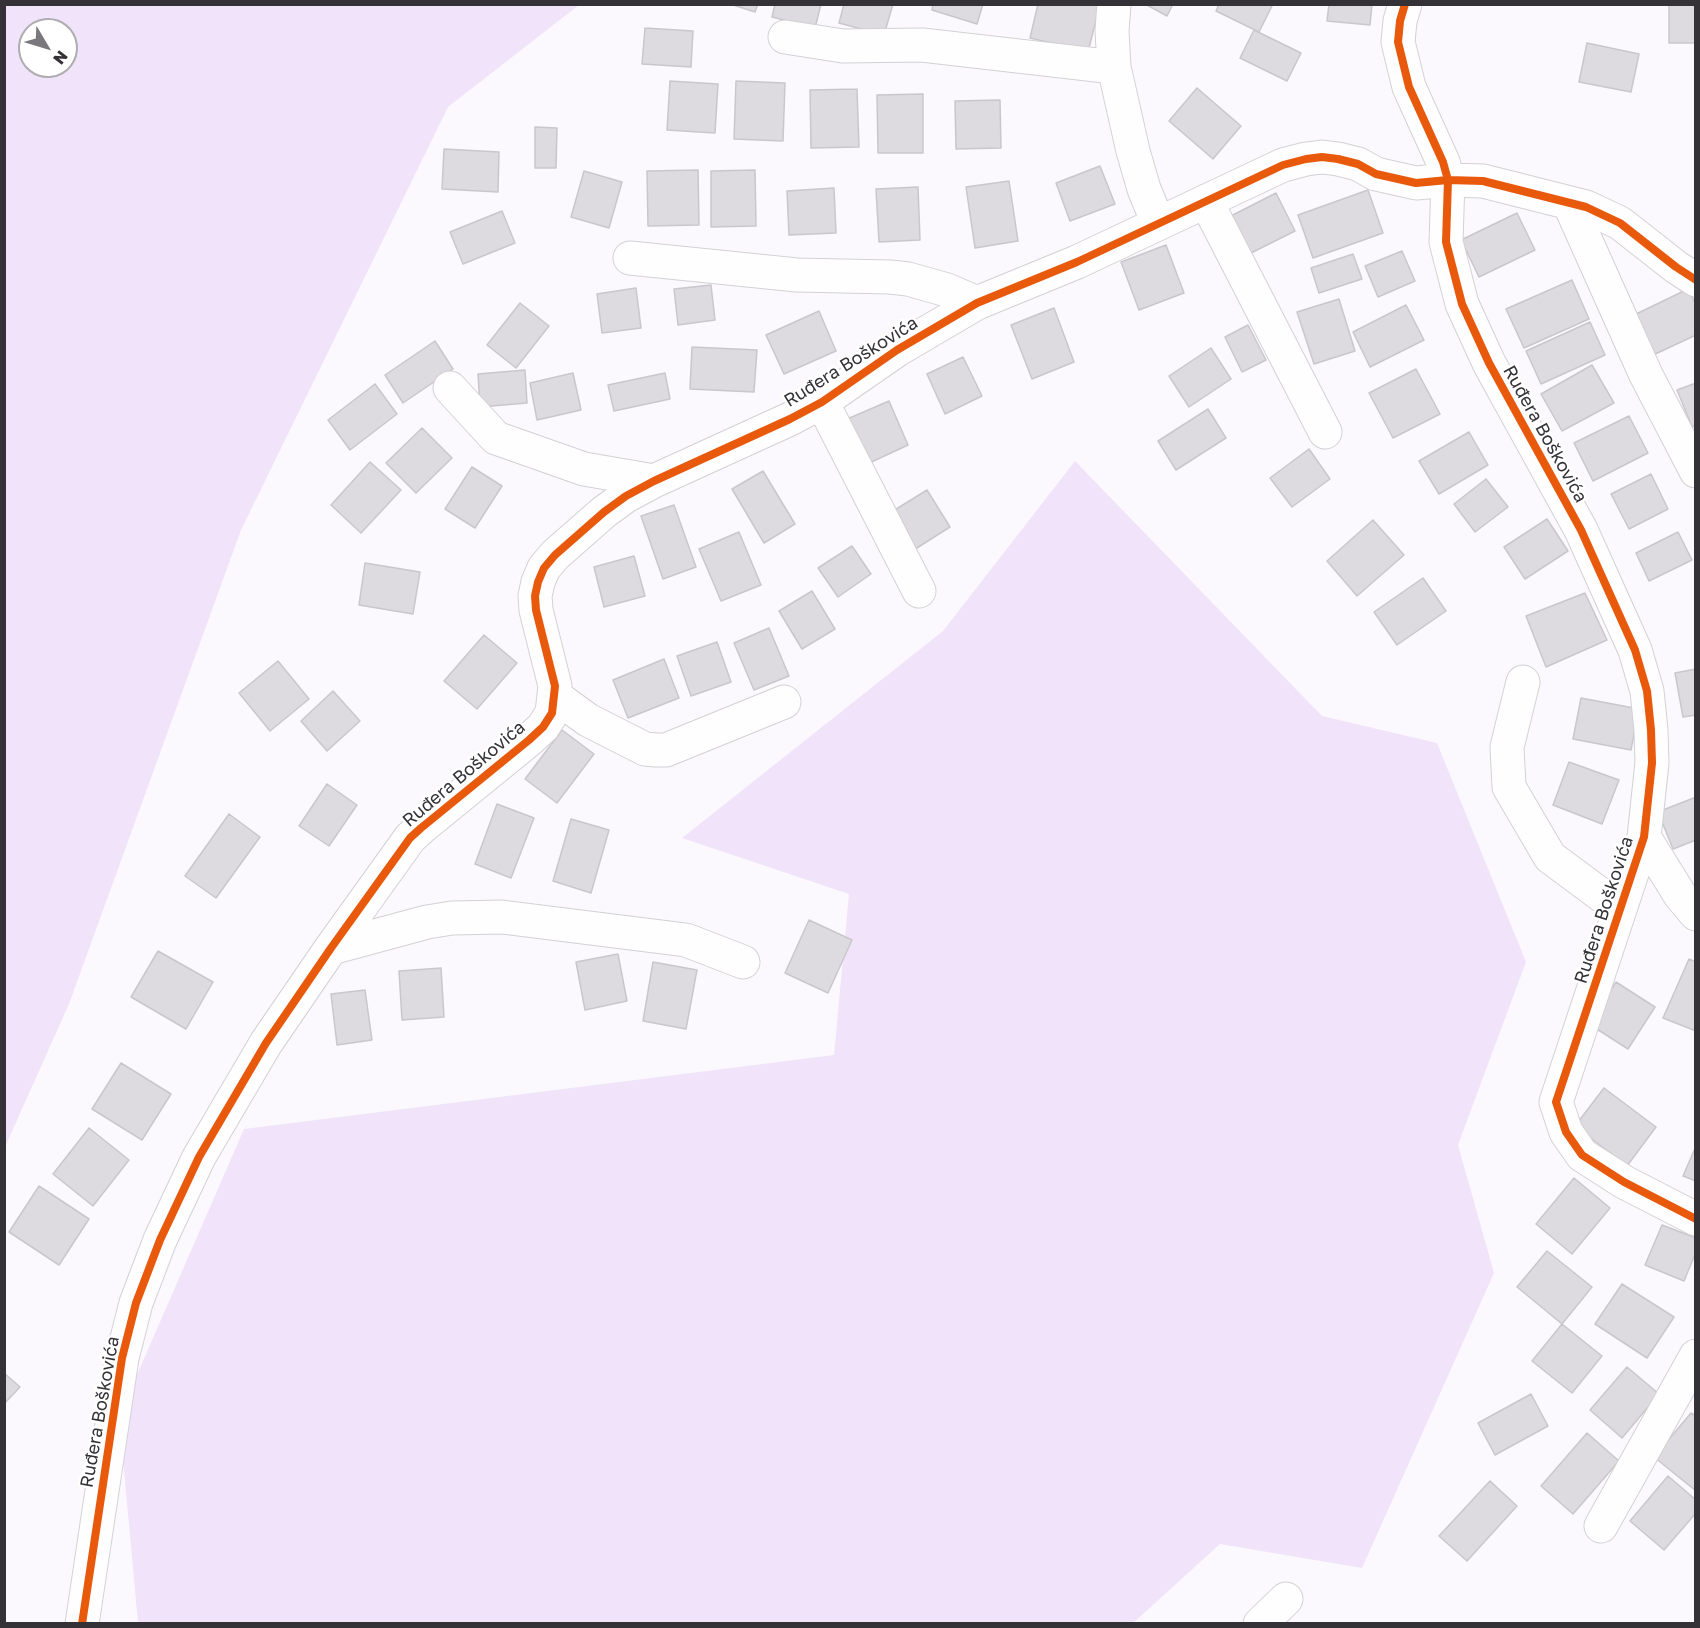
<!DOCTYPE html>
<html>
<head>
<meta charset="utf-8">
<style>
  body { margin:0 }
  #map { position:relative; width:1700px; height:1628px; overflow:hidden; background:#fbf9fd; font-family:"Golos Text",sans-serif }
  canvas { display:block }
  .frame { position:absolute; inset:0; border:6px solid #343236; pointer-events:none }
  .north { position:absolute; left:18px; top:18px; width:60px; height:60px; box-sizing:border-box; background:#fff; border:2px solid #aeadaf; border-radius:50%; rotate:128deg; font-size:16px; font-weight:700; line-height:24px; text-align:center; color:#343236 }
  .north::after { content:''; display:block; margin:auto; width:21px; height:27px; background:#7a787c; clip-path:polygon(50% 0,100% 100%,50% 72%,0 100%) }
</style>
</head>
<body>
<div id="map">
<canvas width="1700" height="1628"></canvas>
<div class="frame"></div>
<div class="north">N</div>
</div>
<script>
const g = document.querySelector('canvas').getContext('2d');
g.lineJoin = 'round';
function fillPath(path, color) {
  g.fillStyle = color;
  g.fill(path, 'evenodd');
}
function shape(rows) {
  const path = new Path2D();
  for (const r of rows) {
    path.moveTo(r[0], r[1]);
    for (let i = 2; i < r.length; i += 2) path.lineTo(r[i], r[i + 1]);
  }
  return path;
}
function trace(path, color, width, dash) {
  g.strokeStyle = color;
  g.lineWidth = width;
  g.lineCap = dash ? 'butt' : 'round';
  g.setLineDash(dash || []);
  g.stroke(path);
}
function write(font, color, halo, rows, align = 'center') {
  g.font = font + ' "Golos Text",sans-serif';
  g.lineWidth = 5;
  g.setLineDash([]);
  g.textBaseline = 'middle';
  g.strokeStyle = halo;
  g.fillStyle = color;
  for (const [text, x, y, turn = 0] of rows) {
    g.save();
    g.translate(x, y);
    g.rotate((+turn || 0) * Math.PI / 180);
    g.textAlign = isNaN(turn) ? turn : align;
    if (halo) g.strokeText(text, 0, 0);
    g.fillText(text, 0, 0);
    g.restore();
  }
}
fillPath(shape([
  [5,4,579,5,448,107,241,530,69,1004,5,1147],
  [30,30,66,30,66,66,30,66],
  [1075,461,1322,716,1437,743,1526,962,1458,1145,1494,1273,1362,1568,1220,1544,1132,1624,138,1623,119,1416,244,1129,834,1055,849,894,682,838,943,631]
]), '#f1e4fa');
const building = shape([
  [730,4,758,4,755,12,730,4],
  [775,4,821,4,815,28,772,17,775,4],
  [844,4,893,4,884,35,839,23,844,4],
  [933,4,983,4,977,24,932,10,933,4],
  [1038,4,1100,4,1088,52,1030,38,1038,4],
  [1145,4,1173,4,1167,16,1145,4],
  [1219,4,1273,4,1259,32,1216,11,1219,4],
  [1329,4,1372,4,1370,25,1327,21,1329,4],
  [1669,4,1696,4,1696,43,1669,43,1669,4],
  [645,28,693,31,691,67,642,64,645,28],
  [1254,30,1301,53,1287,81,1240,58,1254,30],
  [1587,43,1639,54,1631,92,1579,82,1587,43],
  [670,81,718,84,715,133,667,130,670,81],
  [736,81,785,83,783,141,734,139,736,81],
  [1197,88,1241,126,1213,159,1169,121,1197,88],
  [857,89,859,147,811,148,810,90,857,89],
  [923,94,923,153,878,153,877,95,923,94],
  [1000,100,1001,148,956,149,955,101,1000,100],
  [535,127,557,128,556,168,535,168,535,127],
  [444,149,499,152,498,192,442,189,444,149],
  [1100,166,1115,204,1070,221,1056,183,1100,166],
  [698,170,699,225,648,226,647,171,698,170],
  [755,170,756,226,711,227,711,171,755,170],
  [584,171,622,182,609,228,571,217,584,171],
  [1009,181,1018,241,975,248,966,187,1009,181],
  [918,187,920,240,879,242,876,189,918,187],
  [834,188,836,233,789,235,787,191,834,188],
  [1368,190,1383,233,1313,258,1298,215,1368,190],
  [1276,193,1295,231,1245,256,1227,218,1276,193],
  [502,211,515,243,463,264,450,232,502,211],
  [1517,213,1535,250,1479,277,1461,240,1517,213],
  [1166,245,1184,293,1139,310,1121,262,1166,245],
  [1402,251,1415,281,1378,297,1365,266,1402,251],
  [1353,254,1362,279,1319,293,1311,268,1353,254],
  [1572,280,1589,319,1524,348,1506,309,1572,280],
  [711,285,715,320,678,325,674,289,711,285],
  [636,288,641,328,602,333,597,294,636,288],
  [1688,289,1696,305,1696,335,1651,356,1632,316,1688,289],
  [1339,299,1355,351,1314,364,1297,312,1339,299],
  [520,303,549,326,516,368,487,345,520,303],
  [1406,305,1424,340,1370,367,1353,332,1406,305],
  [1054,308,1074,362,1032,379,1011,325,1054,308],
  [819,311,836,351,784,374,766,335,819,311],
  [1590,322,1605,355,1541,384,1526,351,1590,322],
  [1248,325,1266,360,1242,372,1225,337,1248,325],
  [435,341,453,369,403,403,385,375,435,341],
  [692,347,757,350,754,392,690,389,692,347],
  [1211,348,1231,379,1189,407,1169,376,1211,348],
  [963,357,982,396,945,414,927,374,963,357],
  [1592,365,1614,403,1562,431,1541,394,1592,365],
  [1416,369,1440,414,1393,438,1369,393,1416,369],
  [525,370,527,403,480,407,478,374,525,370],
  [573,373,581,410,537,420,530,383,573,373],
  [665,373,670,399,614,411,608,385,665,373],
  [1696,383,1696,425,1692,427,1677,390,1696,383],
  [375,384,397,414,350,450,328,420,375,384],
  [889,401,908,445,865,465,845,420,889,401],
  [1208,409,1226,438,1176,470,1158,441,1208,409],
  [1629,416,1648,453,1593,481,1574,443,1629,416],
  [422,428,452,458,416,493,386,463,422,428],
  [1469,432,1488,465,1439,494,1419,461,1469,432],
  [1309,449,1330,479,1292,507,1270,478,1309,449],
  [370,462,401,490,361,533,331,505,370,462],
  [472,467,502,486,475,528,445,509,472,467],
  [763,471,795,524,764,543,732,489,763,471],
  [1651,474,1668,509,1629,529,1611,494,1651,474],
  [1486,479,1508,507,1475,532,1454,504,1486,479],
  [927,490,950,527,909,553,885,516,927,490],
  [674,505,696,567,663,579,641,516,674,505],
  [1547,519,1568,551,1525,579,1504,547,1547,519],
  [1373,520,1404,555,1357,596,1327,561,1373,520],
  [739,532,761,585,721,601,699,549,739,532],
  [1678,532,1692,560,1649,581,1636,553,1678,532],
  [852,546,871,574,838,597,818,568,852,546],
  [634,556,645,596,604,607,594,567,634,556],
  [365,563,420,572,413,614,359,605,365,563],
  [1423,578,1446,611,1397,645,1374,612,1423,578],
  [812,591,835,629,802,649,779,611,812,591],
  [1585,593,1607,640,1546,667,1526,616,1585,593],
  [769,628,789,676,754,690,734,643,769,628],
  [484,635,517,663,477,709,444,681,484,635],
  [717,642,731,682,691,696,677,656,717,642],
  [664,659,679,698,628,718,613,680,664,659],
  [278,661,309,699,270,731,239,693,278,661],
  [1696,669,1696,715,1683,717,1675,673,1696,669],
  [333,691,360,721,327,751,301,721,333,691],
  [1581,698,1639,709,1631,750,1573,739,1581,698],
  [562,730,594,754,557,803,525,779,562,730],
  [1569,762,1619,780,1602,824,1553,805,1569,762],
  [327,784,357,805,329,846,299,826,327,784],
  [1696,797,1696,840,1673,849,1658,812,1696,797],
  [497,804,534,818,511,878,475,864,497,804],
  [229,814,260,837,216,898,185,876,229,814],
  [571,819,609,830,591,893,553,881,571,819],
  [809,920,852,940,828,993,785,973,809,920],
  [158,951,213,982,186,1029,131,997,158,951],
  [618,954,627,1001,585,1010,576,962,618,954],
  [1689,959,1696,962,1696,1031,1663,1018,1689,959],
  [653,962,697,970,686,1029,643,1021,653,962],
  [441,968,444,1017,402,1020,399,971,441,968],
  [1616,982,1655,1007,1628,1049,1589,1024,1616,982],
  [365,990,372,1040,337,1045,331,994,365,990],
  [121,1063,171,1094,142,1140,92,1109,121,1063],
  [1604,1088,1656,1127,1627,1166,1575,1126,1604,1088],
  [89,1128,129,1160,93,1206,53,1174,89,1128],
  [1696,1146,1696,1181,1683,1176,1696,1146],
  [1574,1178,1610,1208,1572,1254,1536,1224,1574,1178],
  [39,1186,89,1219,59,1265,9,1232,39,1186],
  [1662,1225,1696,1238,1696,1252,1684,1281,1645,1265,1662,1225],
  [1547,1251,1592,1287,1562,1324,1517,1287,1547,1251],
  [1622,1284,1674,1317,1647,1358,1595,1324,1622,1284],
  [1562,1324,1602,1356,1572,1393,1532,1361,1562,1324],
  [1627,1367,1659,1394,1622,1438,1590,1410,1627,1367],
  [4,1373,20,1387,4,1404,4,1373],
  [1531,1394,1548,1426,1495,1455,1478,1423,1531,1394],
  [1691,1413,1696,1416,1696,1491,1654,1457,1691,1413],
  [1587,1433,1619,1461,1573,1514,1541,1486,1587,1433],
  [1668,1476,1696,1500,1696,1513,1664,1550,1630,1521,1668,1476],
  [1490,1481,1517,1506,1467,1561,1439,1536,1490,1481]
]);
fillPath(building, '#dddbdf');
trace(building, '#c9c7cb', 1.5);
const minor = shape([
  [1114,4,1112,31,1114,67,1133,151,1144,189,1158,223],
  [1405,4,1400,21,1398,42,1409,87,1443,162,1448,180,1446,242,1462,304,1489,363,1581,530,1635,650,1647,691,1651,730,1652,763,1644,837,1556,1102,1566,1132,1582,1155,1624,1182,1696,1219],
  [785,37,843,46,922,45,1114,67],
  [1206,201,1325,432],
  [1569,203,1646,375,1696,471],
  [630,258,797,275,890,277,908,279,947,290,977,303],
  [450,388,496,438,584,469,654,481],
  [822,402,919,591],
  [1523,682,1507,747,1509,787,1550,857,1620,909],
  [555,696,588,720,645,749,656,750,666,750,784,702],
  [1644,837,1680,895,1696,914],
  [331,948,427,922,452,918,502,917,686,940,743,962],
  [1601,1526,1696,1356],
  [82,1624,122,1358,136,1303,160,1240,199,1157,266,1043,331,948,410,838,421,828,529,740,543,727,552,713,555,686,536,610,535,596,538,582,544,568,555,555,604,512,626,496,654,481,790,419,822,402,897,350,977,303,1077,262,1283,165,1306,159,1322,157,1338,159,1358,164,1376,174,1416,183,1448,180,1483,181,1586,207,1620,223,1676,267,1696,280],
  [1260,1624,1286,1599]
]);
trace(minor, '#d3d1d5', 35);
trace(minor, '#fefeff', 33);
trace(shape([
  [1405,4,1400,21,1398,42,1409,87,1443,162,1448,180,1446,242,1462,304,1489,363,1581,530,1635,650,1647,691,1651,730,1652,763,1644,837,1556,1102,1566,1132,1582,1155,1624,1182,1696,1219],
  [82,1624,122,1358,136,1303,160,1240,199,1157,266,1043,331,948,410,838,421,828,529,740,543,727,552,713,555,686,536,610,535,596,538,582,544,568,555,555,604,512,626,496,654,481,790,419,822,402,897,350,977,303,1077,262,1283,165,1306,159,1322,157,1338,159,1358,164,1376,174,1416,183,1448,180,1483,181,1586,207,1620,223,1676,267,1696,280]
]), '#e8590c', 8);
write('18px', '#343236', '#fff', [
  ["Ruđera Boškovića",851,362,-32],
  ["Ruđera Boškovića",1545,434,61],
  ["Ruđera Boškovića",464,774,-40],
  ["Ruđera Boškovića",1604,910,-72],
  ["Ruđera Boškovića",100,1412,-80]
]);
</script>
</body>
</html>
